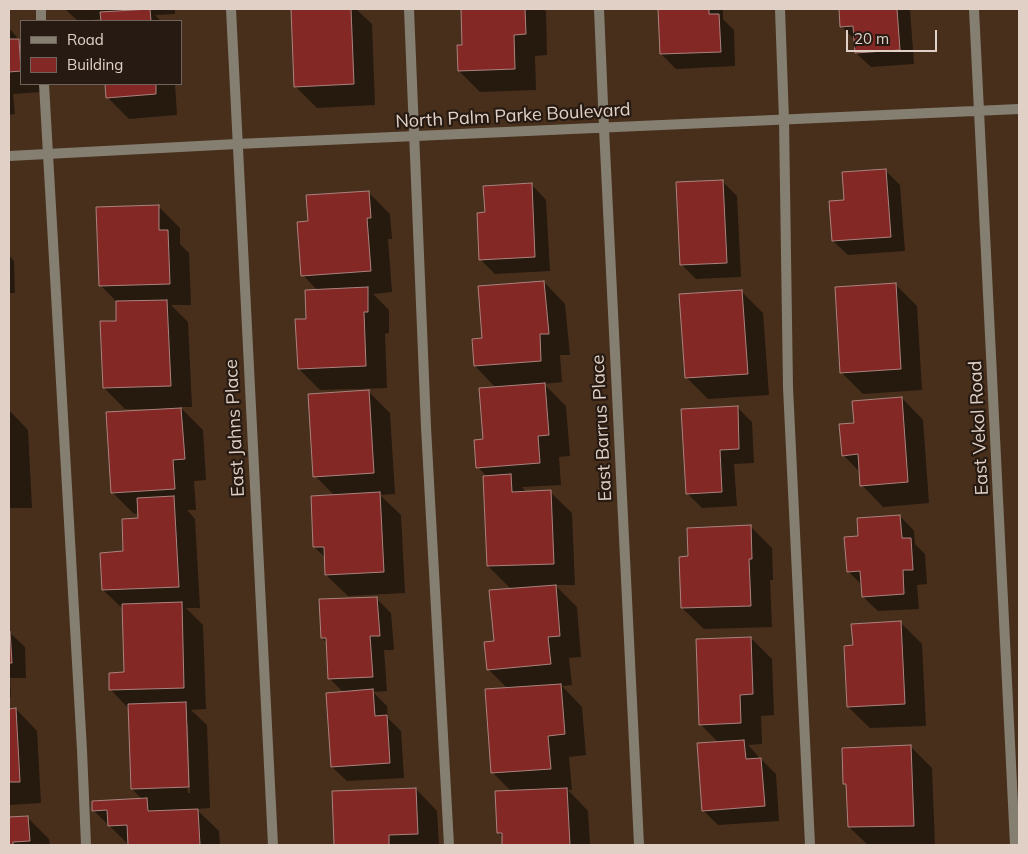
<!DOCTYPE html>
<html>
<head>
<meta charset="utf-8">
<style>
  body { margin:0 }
  #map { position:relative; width:1028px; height:854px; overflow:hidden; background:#482f1c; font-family:Mulish,sans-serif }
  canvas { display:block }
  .frame { position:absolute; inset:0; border:10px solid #e0d0c5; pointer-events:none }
  .legend { position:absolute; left:20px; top:20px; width:162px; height:65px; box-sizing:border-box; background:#261a12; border:1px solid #70635a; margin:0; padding:6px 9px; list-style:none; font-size:15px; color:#e0d0c5 }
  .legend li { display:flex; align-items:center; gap:10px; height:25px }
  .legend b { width:25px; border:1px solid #70635a }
  .scale { position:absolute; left:846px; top:30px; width:91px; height:22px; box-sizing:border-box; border:2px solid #e0d0c5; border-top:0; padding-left:6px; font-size:15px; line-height:18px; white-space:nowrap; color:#e0d0c5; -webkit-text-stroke:4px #261a12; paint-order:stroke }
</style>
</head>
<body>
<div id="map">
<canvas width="1028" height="854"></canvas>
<div class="frame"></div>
<ul class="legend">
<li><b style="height:6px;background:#857f71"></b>Road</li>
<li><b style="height:14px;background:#842825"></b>Building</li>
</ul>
<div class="scale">20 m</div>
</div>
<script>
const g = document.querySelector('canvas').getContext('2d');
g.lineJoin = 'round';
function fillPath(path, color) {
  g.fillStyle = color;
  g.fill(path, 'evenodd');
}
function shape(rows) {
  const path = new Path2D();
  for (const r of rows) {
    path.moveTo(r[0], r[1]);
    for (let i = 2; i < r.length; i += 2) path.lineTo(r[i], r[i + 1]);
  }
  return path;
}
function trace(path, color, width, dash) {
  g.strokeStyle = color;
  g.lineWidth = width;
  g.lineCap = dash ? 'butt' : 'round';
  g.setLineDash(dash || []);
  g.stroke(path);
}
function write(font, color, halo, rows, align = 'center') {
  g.font = font + ' Mulish,sans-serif';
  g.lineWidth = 4.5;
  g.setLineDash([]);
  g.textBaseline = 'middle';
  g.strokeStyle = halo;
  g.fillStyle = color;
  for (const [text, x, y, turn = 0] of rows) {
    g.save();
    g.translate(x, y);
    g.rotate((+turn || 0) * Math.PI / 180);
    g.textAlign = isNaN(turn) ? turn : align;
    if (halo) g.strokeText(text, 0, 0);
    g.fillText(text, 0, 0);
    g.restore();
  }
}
fillPath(shape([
  [65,9,175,9,175,14,155,15,161,21,102,21,102,19,78,21],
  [293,9,356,9,372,24,375,105,317,108,296,87],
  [462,9,543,9,546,11,547,55,535,56,536,90,480,92,459,71,464,46],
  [660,9,723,9,723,19,734,30,735,66,676,69,661,54],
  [840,9,910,9,914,64,871,67,856,53,855,40,841,26],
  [9,28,21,42,21,84,42,84,42,92,13,94,15,114,9,115],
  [106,84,175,84,177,115,129,119,107,97],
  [885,170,900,185,905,251,848,255,833,241,845,201],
  [722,181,737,196,741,277,696,279,681,264],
  [532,185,546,200,550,271,495,274,480,259,486,213],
  [368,192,390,214,392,239,388,239,392,292,373,294,389,310,389,333,385,334,387,388,320,390,299,369,307,320,318,291,303,275,309,223],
  [158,206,180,228,180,244,189,253,191,305,171,305,188,322,192,407,180,407,203,430,206,480,194,481,196,510,187,510,195,519,200,608,186,608,203,625,206,709,191,710,207,725,210,808,196,809,219,831,220,845,129,845,93,810,143,800,132,789,129,709,111,690,125,674,123,609,103,590,125,553,140,519,139,513,134,514,112,492,147,409,125,409,104,388,118,322,117,302,101,286],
  [185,724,188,724,190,793,188,793],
  [9,255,14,261,15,293,9,293],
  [544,282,565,304,570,355,560,355,562,382,544,384,566,406,570,456,559,457,561,485,522,487,527,493,550,492,572,513,575,585,555,585,577,607,581,657,569,658,572,685,562,686,582,707,586,755,569,757,572,790,568,790,588,811,590,845,503,845,503,837,498,833,511,791,492,772,508,689,488,669,511,589,488,566,487,477,478,467,496,388,475,366,484,340],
  [895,284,917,306,922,390,863,394,841,372],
  [741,291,763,313,769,395,708,399,686,377],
  [368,391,390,413,395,494,380,495,401,515,405,593,348,596,326,575,326,558,314,547,335,496,315,476],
  [902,398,923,420,929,503,883,507,862,485,861,473,843,455,855,424],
  [737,407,752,422,754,463,734,464,737,506,702,508,687,493],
  [9,410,28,430,32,508,9,508],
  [900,516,914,531,915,544,925,554,927,584,917,585,919,609,878,611,863,597,863,586,848,571,859,538],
  [751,527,772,548,773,580,770,580,772,627,704,629,682,608,689,557],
  [9,569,10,610,9,610],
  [376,598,391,613,394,650,384,650,387,691,373,692,387,706,388,718,401,731,404,778,347,781,332,767,344,693,329,678,327,643,322,638],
  [901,623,922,644,926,726,870,728,848,707,854,647],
  [9,625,9,632,25,647,26,678,10,678,11,697,9,697],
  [751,638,772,659,774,715,761,716,762,744,748,745,758,756,759,759,761,759,776,774,779,821,718,825,703,810,719,743,700,724],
  [16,709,37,731,41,803,9,805,9,710],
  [911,747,932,768,935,845,868,845,849,827,847,786,844,783],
  [416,789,437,811,439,845,335,845,334,792],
  [27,817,49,839,50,845,9,845,9,818]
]), '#0007');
const building = shape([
  [150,9,151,21,101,21,100,12,150,9],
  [291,9,351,9,354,84,294,87,291,9],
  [461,9,525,9,526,34,514,35,515,69,458,71,457,45,462,45,461,9],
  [658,9,709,9,709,14,719,14,721,52,660,54,658,9],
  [839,9,897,9,900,50,855,53,853,26,840,27,839,9],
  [9,39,19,39,21,71,9,72,9,39],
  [105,84,156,84,156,94,106,98,105,84],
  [886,169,891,237,832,241,829,201,844,200,842,172,886,169],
  [723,180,727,263,680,265,676,182,723,180],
  [532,183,535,257,479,260,477,213,485,212,483,186,532,183],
  [369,191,371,218,367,218,371,271,301,276,297,222,308,221,306,195,369,191],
  [159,205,159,230,168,230,170,284,99,286,96,207,159,205],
  [544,281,549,334,540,334,541,361,474,366,472,339,482,338,478,286,544,281],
  [896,283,901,369,840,373,835,287,896,283],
  [368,287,368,312,364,312,366,366,298,369,295,319,306,319,305,290,368,287],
  [742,290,748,374,685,378,679,294,742,290],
  [167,300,171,386,103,388,100,321,116,321,116,301,167,300],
  [545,383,549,435,538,436,540,463,476,468,474,440,483,439,479,388,545,383],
  [369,390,374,473,313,477,308,394,369,390],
  [902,397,908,482,860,486,858,454,842,456,839,424,854,423,852,401,902,397],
  [738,406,739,449,720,450,722,492,686,494,681,409,738,406],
  [181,408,185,459,173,460,175,489,111,493,106,412,181,408],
  [511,474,512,492,551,490,554,564,487,566,483,476,511,474],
  [380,492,384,572,325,575,324,547,313,547,311,496,380,492],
  [174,496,179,587,102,590,100,553,123,551,122,519,138,518,137,498,174,496],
  [900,515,902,538,911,538,913,570,903,570,904,594,862,597,860,571,847,572,844,537,858,536,857,518,900,515],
  [751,525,752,559,749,559,751,606,681,608,679,557,688,556,687,528,751,525],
  [556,585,560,636,548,637,551,664,487,670,484,642,494,641,489,590,556,585],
  [377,597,380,636,370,636,373,677,328,679,326,638,321,638,319,599,377,597],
  [182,602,184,688,109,690,109,673,124,672,122,604,182,602],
  [901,621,905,704,847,707,844,646,853,645,851,624,901,621],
  [9,631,10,631,12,663,9,663,9,631],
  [751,637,753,694,740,695,741,723,699,725,696,639,751,637],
  [561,684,565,734,548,736,551,769,491,773,485,689,561,684],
  [373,689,375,716,387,715,390,763,331,767,326,693,373,689],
  [186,702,189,787,131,789,128,704,186,702],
  [16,708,20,782,9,782,9,709,16,708],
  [744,740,746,759,761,758,765,806,702,811,697,743,744,740],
  [911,745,914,826,848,827,846,784,843,784,842,748,911,745],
  [416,788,418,834,389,835,389,845,334,845,332,791,416,788],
  [567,788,570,845,502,845,502,833,497,833,495,791,567,788],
  [147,798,148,811,198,809,200,845,128,845,127,825,108,826,107,810,92,811,92,801,147,798],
  [28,816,30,841,13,842,13,845,9,845,9,817,28,816]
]);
fillPath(building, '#842825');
trace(building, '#a9837e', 1);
trace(shape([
  [41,9,41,21],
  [409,9,426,427,449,845],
  [780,9,784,120,788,387,810,845],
  [44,84,82,750,86,845]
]), '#857f71', 10);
trace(shape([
  [231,9,273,845],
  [599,9,604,128,639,845],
  [974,9,1015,845],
  [9,156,237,144,1019,109]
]), '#857f71', 10);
write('18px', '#e0d0c5', '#261a12', [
  ["North Palm Parke Boulevard",513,116,-3],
  ["East Jahns Place",235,428,-93],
  ["East Barrus Place",602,428,-93],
  ["East Vekol Road",979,428,-93]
]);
</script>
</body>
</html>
